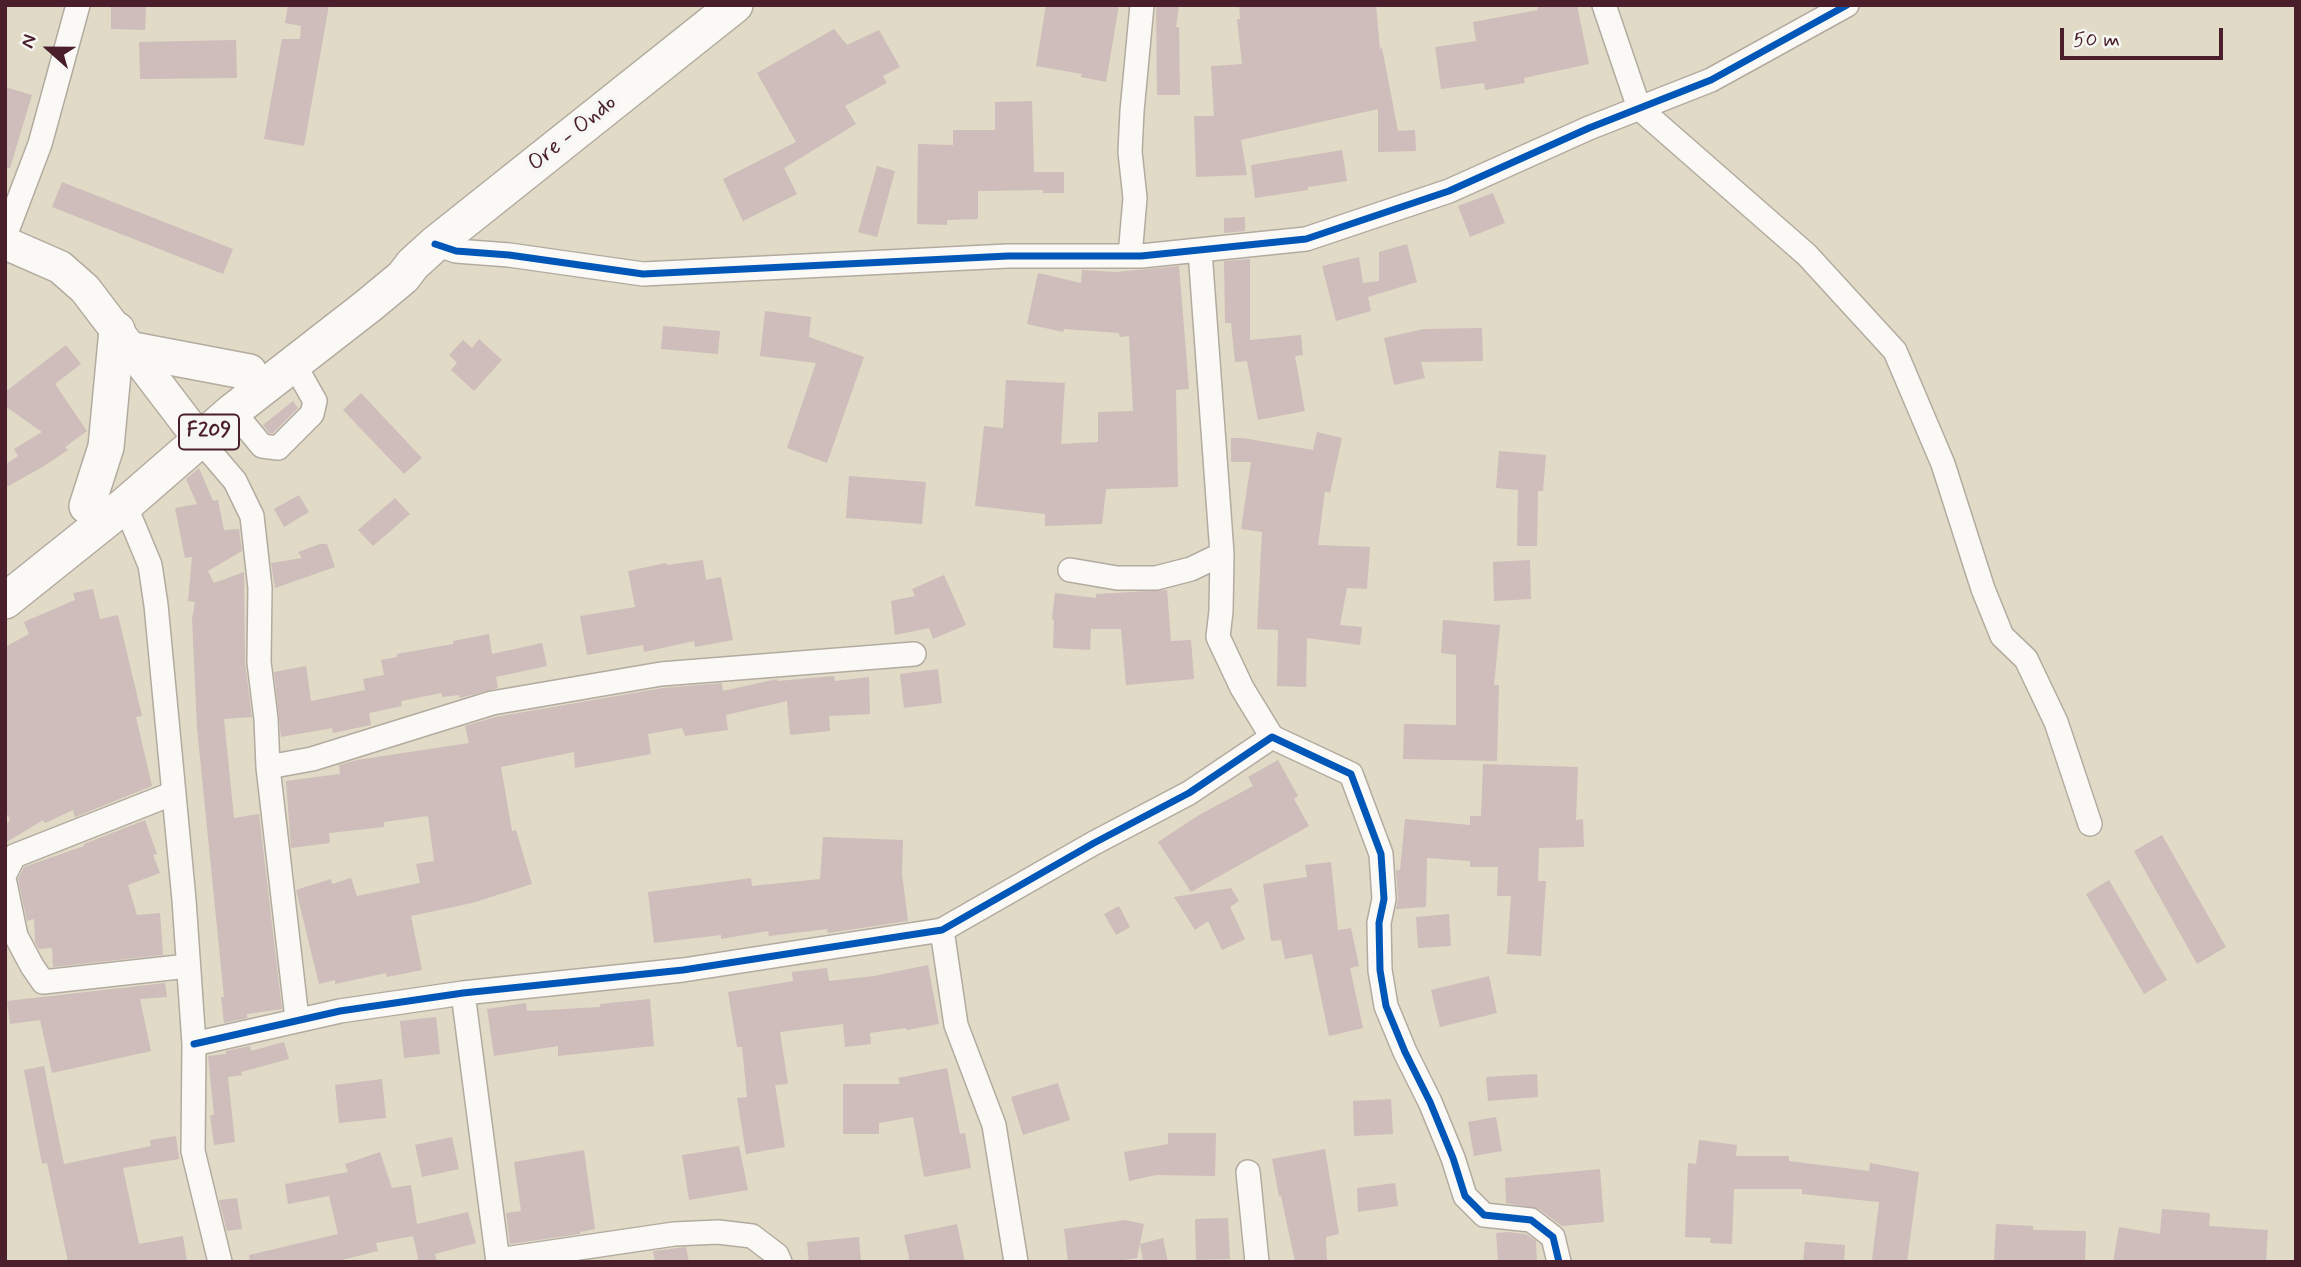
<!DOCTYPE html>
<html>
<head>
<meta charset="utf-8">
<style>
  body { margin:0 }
  #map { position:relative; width:2301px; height:1267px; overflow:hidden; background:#e0dac6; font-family:Mynerve,sans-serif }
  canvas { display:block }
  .frame { position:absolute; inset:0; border:7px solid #4a1f2b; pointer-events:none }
  .north { position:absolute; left:14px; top:14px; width:70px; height:70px; -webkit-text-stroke:5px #f6f6f2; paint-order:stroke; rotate:291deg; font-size:19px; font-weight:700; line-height:28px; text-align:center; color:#4a1f2b }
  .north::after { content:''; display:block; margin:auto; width:24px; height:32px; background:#4a1f2b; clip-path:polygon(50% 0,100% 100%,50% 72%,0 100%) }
  .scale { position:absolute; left:2060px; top:28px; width:163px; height:32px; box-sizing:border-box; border:4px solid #4a1f2b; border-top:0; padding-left:9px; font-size:21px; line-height:24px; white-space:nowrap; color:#4a1f2b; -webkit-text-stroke:5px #f6f6f2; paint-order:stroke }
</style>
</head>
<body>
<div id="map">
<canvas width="2301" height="1267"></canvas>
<div class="frame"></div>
<div class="north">N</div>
<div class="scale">50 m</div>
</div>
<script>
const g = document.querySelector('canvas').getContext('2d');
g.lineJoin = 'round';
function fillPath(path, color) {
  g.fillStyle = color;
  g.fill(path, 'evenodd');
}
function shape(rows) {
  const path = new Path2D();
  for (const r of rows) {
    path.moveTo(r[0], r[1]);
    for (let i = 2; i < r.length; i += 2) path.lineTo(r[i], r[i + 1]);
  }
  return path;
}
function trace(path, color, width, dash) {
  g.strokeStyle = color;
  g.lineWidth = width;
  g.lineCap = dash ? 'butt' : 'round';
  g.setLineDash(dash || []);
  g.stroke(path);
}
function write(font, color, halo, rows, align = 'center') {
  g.font = font + ' Mynerve,sans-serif';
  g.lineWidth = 7;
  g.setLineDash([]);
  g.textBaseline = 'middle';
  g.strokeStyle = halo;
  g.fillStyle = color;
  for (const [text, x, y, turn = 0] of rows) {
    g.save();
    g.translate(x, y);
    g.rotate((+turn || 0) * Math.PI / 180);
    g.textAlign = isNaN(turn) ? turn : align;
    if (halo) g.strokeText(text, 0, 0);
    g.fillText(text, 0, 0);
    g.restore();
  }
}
fillPath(shape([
  [111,5,146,5,145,30,111,29],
  [288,5,329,5,304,146,264,139,282,39,300,39,301,26,285,23],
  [1046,5,1119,5,1106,82,1081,77,1082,74,1036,66],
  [1156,5,1179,5,1176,27,1179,27,1180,95,1157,95],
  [1239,5,1376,5,1380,49,1382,48,1398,131,1415,130,1416,151,1378,152,1378,109,1241,140,1247,175,1196,177,1194,116,1214,116,1211,66,1242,64,1237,19,1240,19],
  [1537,5,1577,5,1589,64,1524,78,1525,83,1485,90,1484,83,1441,89,1435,47,1476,41,1473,22,1538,10],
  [834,29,847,45,879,30,900,67,883,76,887,83,845,106,856,124,784,168,797,194,743,221,723,179,796,142,757,73],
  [236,40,237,78,140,79,139,42],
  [5,87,32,95,10,168,5,167],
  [1032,101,1034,172,1064,172,1064,193,1043,193,1043,190,978,191,978,219,947,220,947,225,917,224,918,144,953,145,953,130,995,130,995,102],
  [1342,150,1347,181,1308,187,1308,190,1255,198,1251,165],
  [877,166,895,171,877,237,858,232],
  [62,182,233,249,223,274,52,207],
  [1493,193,1505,223,1470,237,1458,206],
  [1245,217,1245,231,1224,233,1224,218],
  [1407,244,1417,282,1368,297,1371,311,1336,321,1322,266,1359,257,1363,283,1379,281,1379,252],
  [1250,259,1250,340,1301,335,1303,355,1295,356,1305,411,1258,420,1247,361,1235,362,1231,323,1225,323,1224,261],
  [1179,266,1189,389,1176,390,1178,487,1106,489,1102,524,1045,526,1045,514,975,506,984,426,1003,428,1006,380,1065,383,1061,444,1098,442,1098,412,1133,411,1129,336,1120,337,1119,333,1064,329,1063,332,1027,324,1038,273,1081,283,1082,270,1116,272],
  [765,311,811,317,809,337,864,357,827,463,787,448,816,363,760,356],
  [663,326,720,331,718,354,661,349],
  [1482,328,1483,361,1421,362,1425,378,1394,385,1384,338,1423,329],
  [479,339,502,360,474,391,451,370,457,363,449,355,463,340,472,348],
  [66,345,81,364,55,384,87,431,65,447,68,450,44,466,5,488,5,465,18,456,14,449,42,432,5,406,5,392],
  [361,393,422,458,404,474,343,410],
  [293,401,298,408,273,433,269,433,263,425],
  [1317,432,1342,438,1330,493,1325,491,1318,545,1370,547,1367,589,1347,588,1340,625,1362,627,1360,645,1307,638,1306,687,1277,686,1278,630,1257,629,1262,532,1241,529,1251,462,1231,462,1231,438,1243,438,1313,450],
  [1499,451,1546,455,1543,491,1538,491,1537,546,1517,546,1518,490,1496,488],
  [199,468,213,501,218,500,224,530,239,529,242,551,208,571,214,583,244,572,245,662,252,717,224,719,234,818,259,814,282,1009,247,1014,247,1018,224,1023,221,997,224,997,197,728,192,619,195,602,188,601,192,557,185,558,175,508,197,504,186,479],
  [849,476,926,482,922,524,846,518],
  [299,495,309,512,284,527,274,509],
  [395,498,410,514,373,546,358,530],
  [320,544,327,544,335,567,275,588,271,563,302,558,298,552],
  [703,560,706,580,721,577,733,640,695,647,694,641,644,652,643,645,587,655,580,616,635,607,628,571,666,563,667,565],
  [1530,560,1531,599,1494,601,1493,562],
  [944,575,966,625,933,639,929,628,895,635,891,601,915,596,912,589],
  [93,589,100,619,118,615,142,716,136,717,152,786,75,817,73,810,45,823,43,820,5,843,5,826,10,820,5,810,5,647,29,634,24,622,75,600,73,593],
  [1167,590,1171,641,1191,640,1194,679,1126,685,1121,629,1091,629,1090,650,1053,648,1054,620,1052,619,1055,593,1096,598,1096,594],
  [1443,620,1500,625,1494,685,1499,685,1497,761,1403,759,1404,724,1456,725,1456,655,1441,653],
  [489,634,492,654,542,643,547,666,496,677,498,688,460,698,459,695,442,697,442,693,401,701,402,706,369,713,371,725,333,733,332,728,281,737,274,672,306,666,311,701,365,690,363,679,384,675,381,660,397,657,397,654,453,644,453,641],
  [938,669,942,703,904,708,900,674],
  [834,676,835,681,869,677,870,714,829,716,830,731,790,735,787,701,726,715,728,730,685,736,682,728,648,734,651,754,575,768,574,752,501,767,512,831,516,830,532,884,472,903,411,916,422,970,387,977,386,973,335,984,335,980,319,984,296,890,331,879,332,884,351,878,357,896,420,883,416,864,434,861,428,816,384,822,384,827,329,833,330,843,291,848,286,781,340,774,339,765,357,760,469,743,465,726,495,717,663,688,722,683,723,691,777,679,778,681],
  [1278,760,1298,796,1294,799,1309,826,1191,892,1158,842,1199,815,1253,786,1248,777],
  [1483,764,1578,767,1576,820,1583,819,1584,847,1539,848,1538,881,1546,881,1541,956,1507,954,1511,896,1497,896,1498,867,1470,867,1470,861,1427,858,1426,907,1396,909,1398,898,1396,870,1400,870,1405,819,1470,825,1470,816,1481,816],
  [145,820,157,854,153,855,160,873,128,885,137,915,160,913,163,955,53,967,52,948,39,949,35,942,34,919,27,921,18,879,24,867,84,846,84,844],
  [2162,835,2226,947,2197,964,2134,851],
  [823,837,903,840,902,874,908,921,828,933,827,929,769,936,768,931,721,939,721,935,654,943,648,892,751,878,752,886,820,879],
  [1331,862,1338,930,1351,928,1359,966,1350,968,1363,1028,1329,1036,1312,954,1285,959,1281,940,1271,941,1263,884,1307,877,1305,865],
  [2109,880,2167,980,2144,994,2086,894],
  [1231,888,1239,901,1230,907,1245,939,1222,950,1208,921,1195,930,1174,897],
  [1119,906,1130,927,1116,935,1104,914],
  [1449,914,1451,946,1418,948,1416,917],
  [928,965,939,1024,907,1030,906,1028,870,1033,871,1044,845,1047,843,1024,780,1032,788,1084,775,1085,785,1147,746,1154,737,1098,747,1097,742,1047,737,1047,728,992,793,981,792,972,827,968,829,981,874,976],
  [1489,976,1497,1013,1440,1027,1431,990],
  [165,983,167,997,140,999,151,1051,52,1073,40,1020,10,1024,7,1001],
  [650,999,654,1046,558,1056,558,1046,494,1056,487,1009,526,1003,527,1011,600,1007,600,1004],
  [436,1017,440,1054,404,1058,400,1021],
  [284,1042,289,1059,241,1072,242,1075,228,1077,235,1142,214,1145,210,1115,214,1115,208,1056,226,1054,226,1051,250,1046,251,1051],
  [44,1066,64,1164,151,1146,150,1140,176,1136,179,1159,123,1168,139,1244,183,1236,187,1262,68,1262,47,1163,42,1164,24,1070],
  [947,1068,960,1134,965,1133,971,1168,924,1177,913,1117,879,1123,879,1134,843,1134,843,1084,900,1084,898,1078],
  [1537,1074,1538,1097,1488,1101,1486,1077],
  [382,1079,386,1118,339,1123,335,1085],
  [1058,1083,1070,1120,1023,1135,1011,1097],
  [1391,1099,1393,1134,1354,1136,1353,1101],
  [1496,1117,1502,1151,1474,1156,1468,1122],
  [1168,1133,1216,1133,1215,1176,1156,1175,1129,1181,1124,1152,1168,1144],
  [452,1137,459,1169,422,1177,415,1145],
  [1699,1140,1737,1145,1736,1156,1789,1156,1789,1161,1869,1171,1870,1163,1919,1172,1907,1262,1872,1260,1879,1202,1802,1194,1802,1189,1734,1189,1732,1244,1710,1243,1711,1238,1685,1237,1688,1163,1696,1164],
  [739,1146,748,1190,689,1200,682,1155],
  [1325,1149,1339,1234,1326,1237,1327,1262,1295,1262,1281,1196,1279,1196,1272,1159],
  [584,1150,595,1229,580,1232,580,1234,510,1244,506,1213,521,1211,514,1162],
  [380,1152,392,1188,411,1185,417,1224,468,1212,476,1243,435,1254,437,1262,419,1262,413,1236,376,1243,378,1251,333,1262,250,1262,249,1255,338,1234,329,1196,288,1204,285,1184,348,1172,345,1164],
  [1600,1169,1604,1222,1562,1226,1539,1209,1506,1203,1505,1178],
  [1395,1183,1398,1206,1358,1212,1357,1188],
  [237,1198,242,1229,227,1231,219,1200],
  [2162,1209,2210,1213,2209,1226,2268,1230,2266,1262,2113,1262,2119,1227,2160,1234],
  [1228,1218,1230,1259,1196,1260,1195,1219],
  [1125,1220,1144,1224,1137,1258,1111,1262,1068,1262,1064,1229],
  [957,1224,965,1262,910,1262,904,1235],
  [1996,1224,2033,1226,2033,1230,2086,1231,2085,1262,1994,1262],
  [1508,1232,1526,1234,1536,1241,1537,1262,1498,1262,1496,1233],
  [859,1237,861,1262,809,1262,807,1242],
  [1163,1238,1168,1262,1143,1262,1140,1244],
  [1805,1242,1845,1245,1844,1262,1803,1262],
  [686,1247,689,1262,655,1262,653,1251]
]), '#cebdba');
const street = shape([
  [1604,5,1639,108,1807,255,1895,351,1943,464,1983,589,2002,636,2026,659,2056,722,2090,824],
  [5,236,40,144,78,5],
  [435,244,456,251,509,255,643,274,1008,256,1141,256,1306,239,1449,191,1589,128,1711,80,1847,5],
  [1200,251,1222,554,1221,611,1218,637,1242,688,1272,737],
  [1130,256,1135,198,1130,152,1132,111,1142,5],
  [233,411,262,446,278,448,312,414,315,401,294,364],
  [200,440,235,481,252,516,260,588,259,662,266,719,268,767,297,1019],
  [125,505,150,565,156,605,184,900,194,1044,193,1151,220,1262],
  [1070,570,1117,578,1156,578,1191,569,1222,554],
  [268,767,312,759,492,703,661,674,914,654],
  [5,874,14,856,174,793],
  [5,883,16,936,32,966,43,982,188,966],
  [942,930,956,1025,994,1125,1016,1262],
  [463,993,498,1262],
  [194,1044,340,1011,463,993,683,970,942,930,1094,843,1189,793,1272,737,1351,774,1381,854,1384,899,1379,923,1380,970,1386,1006,1405,1052,1430,1102,1453,1158,1465,1196,1484,1215,1531,1220,1553,1237,1559,1262],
  [1248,1172,1257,1262],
  [498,1260,674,1234,718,1232,752,1236,777,1255,780,1262]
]);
const secondary = shape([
  [5,243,60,267,85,289,200,440]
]);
const primary = shape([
  [133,350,249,372],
  [87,506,106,447,117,330],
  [5,601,125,505,233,411,368,306,403,277,413,264,435,244,735,5]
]);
trace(street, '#b3aba0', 26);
trace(secondary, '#b3aba0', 35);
trace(primary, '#b3aba0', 38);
trace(street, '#faf9f6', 23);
trace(secondary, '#faf9f6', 32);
trace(primary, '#faf9f6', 35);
trace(shape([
  [435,244,456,251,509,255,643,274,1008,256,1141,256,1306,239,1449,191,1589,128,1711,80,1847,5],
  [194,1044,340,1011,463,993,683,970,942,930,1094,843,1189,793,1272,737,1351,774,1381,854,1384,899,1379,923,1380,970,1386,1006,1405,1052,1430,1102,1453,1158,1465,1196,1484,1215,1531,1220,1553,1237,1559,1262]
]), '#0057b8', 7);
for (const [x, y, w] of [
  [209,432,60]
]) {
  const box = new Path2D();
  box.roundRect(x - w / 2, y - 17.5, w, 35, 5);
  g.fillStyle = '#f6f6f2';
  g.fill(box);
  trace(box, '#4a1f2b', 2);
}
write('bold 21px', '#4a1f2b', null, [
  ["F209",209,432]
]);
write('23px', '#4a1f2b', '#f6f6f2', [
  ["Ore - Ondo",573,134,-39]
]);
</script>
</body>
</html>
